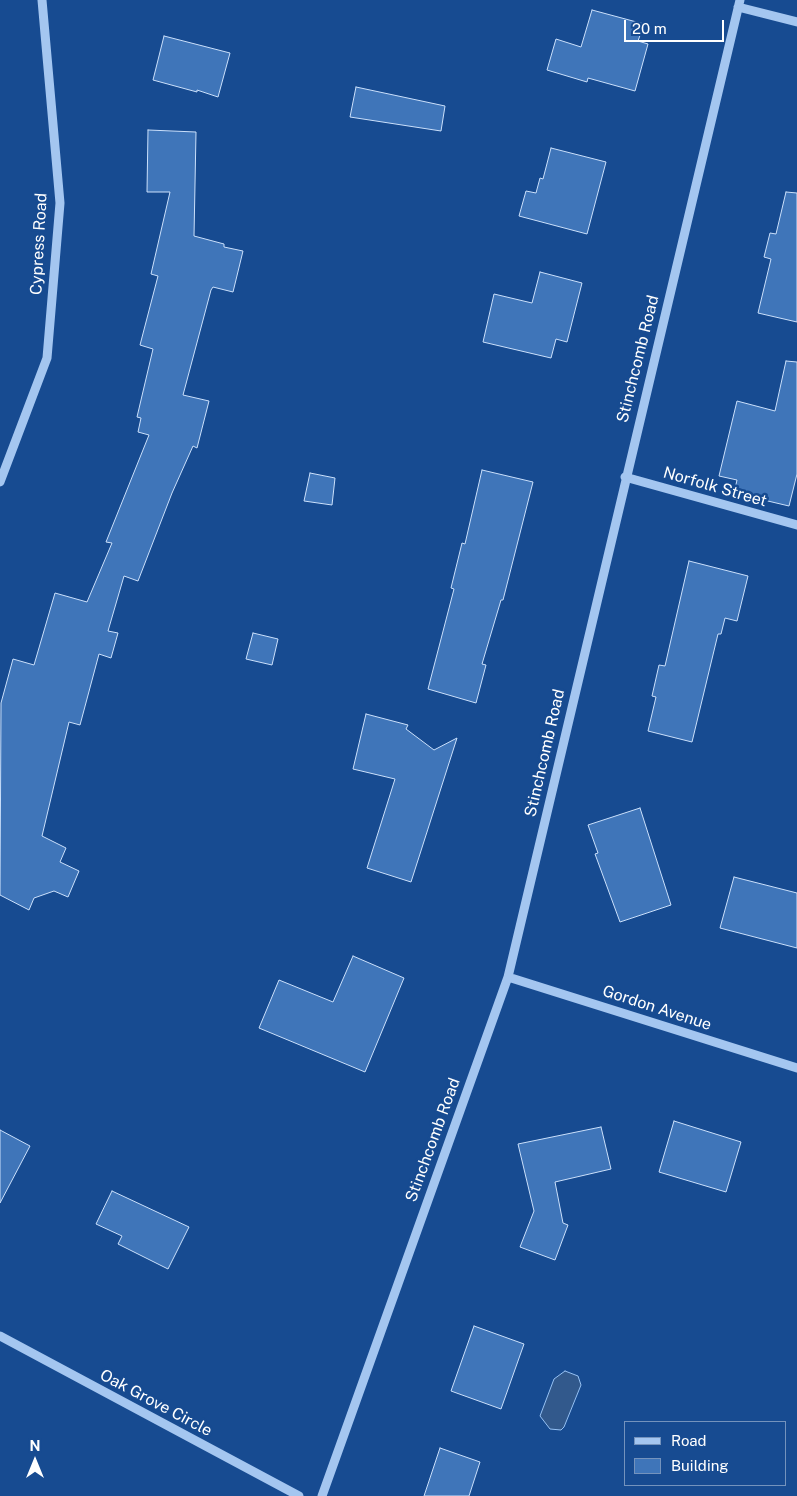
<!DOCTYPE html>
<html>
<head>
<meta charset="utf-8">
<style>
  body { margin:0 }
  #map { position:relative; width:797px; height:1496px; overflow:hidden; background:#174b91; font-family:"Public Sans",sans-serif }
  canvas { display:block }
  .legend { position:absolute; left:624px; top:1421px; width:162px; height:65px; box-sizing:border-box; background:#174b91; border:1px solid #7493bd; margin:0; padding:6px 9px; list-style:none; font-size:15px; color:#fff }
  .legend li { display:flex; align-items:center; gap:10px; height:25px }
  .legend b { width:25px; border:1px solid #7493bd }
  .north { position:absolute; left:10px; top:1436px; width:50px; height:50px; -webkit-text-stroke:4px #174b91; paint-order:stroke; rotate:0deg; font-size:14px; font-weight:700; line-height:20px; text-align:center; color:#fff }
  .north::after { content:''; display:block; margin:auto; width:18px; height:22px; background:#fff; clip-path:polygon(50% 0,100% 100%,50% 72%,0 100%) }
  .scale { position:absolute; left:624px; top:20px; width:100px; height:22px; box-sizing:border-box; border:2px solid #fff; border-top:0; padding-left:6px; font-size:15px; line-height:18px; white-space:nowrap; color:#fff; -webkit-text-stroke:4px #174b91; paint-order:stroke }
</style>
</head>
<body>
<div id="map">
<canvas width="797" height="1496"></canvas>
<ul class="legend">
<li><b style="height:6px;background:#a4c6f0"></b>Road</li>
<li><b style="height:14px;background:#3f75b9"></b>Building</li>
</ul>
<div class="north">N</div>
<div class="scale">20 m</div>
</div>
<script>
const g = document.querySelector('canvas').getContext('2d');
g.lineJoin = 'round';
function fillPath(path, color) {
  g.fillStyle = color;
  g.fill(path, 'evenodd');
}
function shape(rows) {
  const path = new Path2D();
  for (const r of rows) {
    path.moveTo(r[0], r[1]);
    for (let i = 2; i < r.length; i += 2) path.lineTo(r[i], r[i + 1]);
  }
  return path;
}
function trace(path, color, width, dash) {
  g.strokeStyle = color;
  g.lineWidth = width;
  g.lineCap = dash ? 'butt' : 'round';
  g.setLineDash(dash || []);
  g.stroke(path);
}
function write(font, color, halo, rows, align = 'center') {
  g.font = font + ' "Public Sans",sans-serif';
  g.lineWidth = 5;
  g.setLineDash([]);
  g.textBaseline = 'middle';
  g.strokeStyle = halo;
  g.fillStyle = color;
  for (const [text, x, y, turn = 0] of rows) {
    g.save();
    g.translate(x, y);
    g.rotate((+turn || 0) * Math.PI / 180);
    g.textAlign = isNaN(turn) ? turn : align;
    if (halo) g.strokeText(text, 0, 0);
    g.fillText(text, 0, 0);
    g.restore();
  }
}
const water = shape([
  [565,1371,578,1376,581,1385,564,1427,561,1430,550,1429,540,1416,554,1379,565,1371]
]);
fillPath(water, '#32598c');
trace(water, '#96c1f3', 1);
const building = shape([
  [592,10,644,24,638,41,648,44,635,91,588,78,587,82,547,70,556,39,581,47,592,10],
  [164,36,230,53,218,97,197,90,197,92,153,80,164,36],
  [356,87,445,106,441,131,350,117,356,87],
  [148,130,196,132,194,236,224,244,224,247,243,251,233,292,213,287,211,290,183,395,209,401,197,448,193,446,172,493,138,581,124,576,108,631,118,633,111,658,99,654,80,725,69,722,42,836,66,848,60,862,79,871,68,897,54,891,34,898,29,910,0,895,1,703,13,659,34,665,55,593,87,602,112,543,106,542,149,435,138,432,141,418,137,417,153,349,140,345,158,276,151,274,170,192,147,192,148,130],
  [551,148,606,162,587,234,519,216,526,191,536,193,540,178,543,179,551,148],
  [786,192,797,193,797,322,758,313,771,259,764,257,770,233,776,234,786,192],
  [540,272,582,283,567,342,556,339,551,358,483,342,494,294,532,303,540,272],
  [786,361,797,362,797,474,789,506,734,493,737,480,719,476,737,401,775,411,786,361],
  [482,470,533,482,503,600,501,600,482,664,486,665,476,703,428,689,454,589,451,588,462,543,465,544,482,470],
  [310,473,335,478,332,505,304,501,310,473],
  [689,561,748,576,737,621,725,618,721,634,718,634,692,742,648,731,656,697,652,696,659,665,665,666,689,561],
  [253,633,278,639,272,665,246,659,253,633],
  [366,714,408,725,406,729,434,750,457,738,411,882,367,868,395,779,353,769,366,714],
  [640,808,671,905,620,922,595,854,598,853,588,825,640,808],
  [734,877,797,893,797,948,720,928,734,877],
  [353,956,404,978,365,1072,259,1028,279,980,333,1002,353,956],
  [674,1121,741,1142,726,1192,659,1172,674,1121],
  [601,1127,611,1169,555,1182,563,1223,568,1225,555,1260,520,1247,534,1211,518,1144,601,1127],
  [0,1130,30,1146,0,1203,0,1130],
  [112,1191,189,1227,168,1269,118,1244,122,1236,96,1224,112,1191],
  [474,1326,524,1344,501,1409,451,1391,474,1326],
  [440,1448,480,1462,469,1496,424,1496,440,1448]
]);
fillPath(building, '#3f75b9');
trace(building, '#cbe0fb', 1);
trace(shape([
  [738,7,797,22],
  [625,477,797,525],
  [0,482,47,358,60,203,42,0],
  [508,977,797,1068],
  [0,1336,299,1496],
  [322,1496,508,977,740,0]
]), '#a4c6f0', 9);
write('16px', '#fff', '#174b91', [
  ["Cypress Road",39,244,-87],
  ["Stinchcomb Road",638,359,-76],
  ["Norfolk Street",715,487,16],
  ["Stinchcomb Road",545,753,-77],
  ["Gordon Avenue",657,1008,18],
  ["Stinchcomb Road",433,1140,-70],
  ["Oak Grove Circle",156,1403,28]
]);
</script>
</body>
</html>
